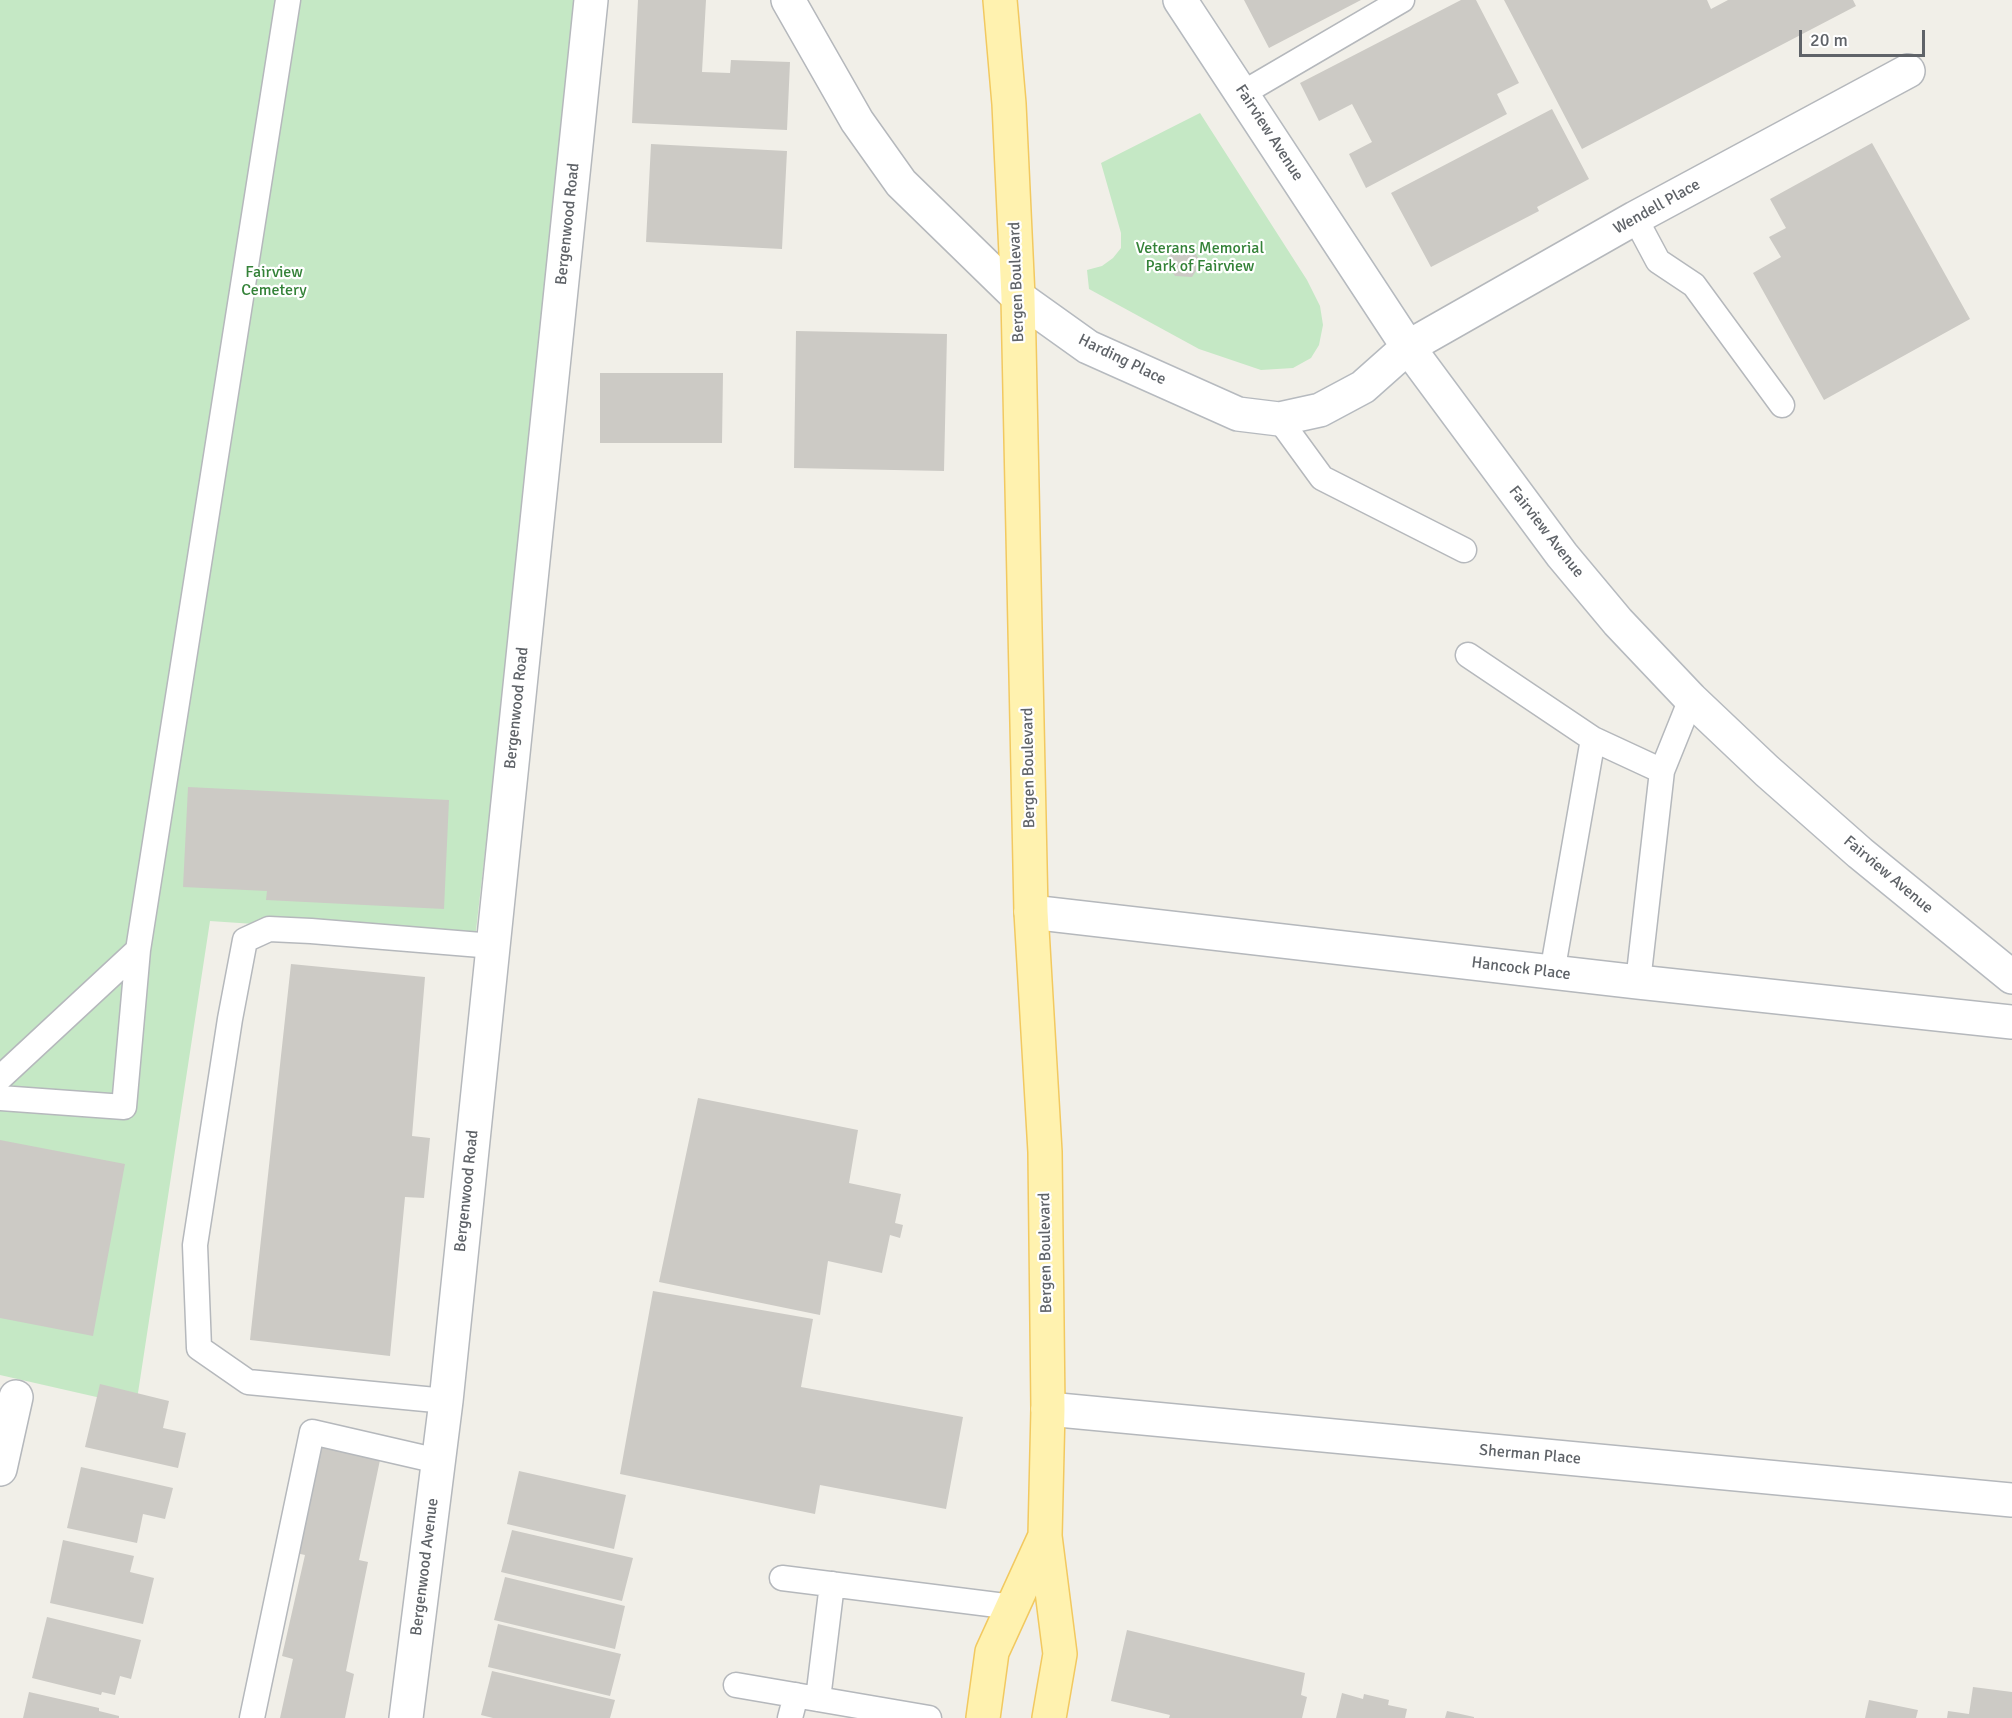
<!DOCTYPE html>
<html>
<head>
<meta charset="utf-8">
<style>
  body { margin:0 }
  #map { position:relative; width:2012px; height:1718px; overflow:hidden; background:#f1efe8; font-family:Signika,sans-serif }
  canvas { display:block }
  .scale { position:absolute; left:1799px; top:30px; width:126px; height:27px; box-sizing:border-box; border:3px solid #5f6368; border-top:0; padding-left:8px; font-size:18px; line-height:21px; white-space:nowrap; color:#5f6368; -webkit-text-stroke:4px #fff; paint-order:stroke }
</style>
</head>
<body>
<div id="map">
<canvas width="2012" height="1718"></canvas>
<div class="scale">20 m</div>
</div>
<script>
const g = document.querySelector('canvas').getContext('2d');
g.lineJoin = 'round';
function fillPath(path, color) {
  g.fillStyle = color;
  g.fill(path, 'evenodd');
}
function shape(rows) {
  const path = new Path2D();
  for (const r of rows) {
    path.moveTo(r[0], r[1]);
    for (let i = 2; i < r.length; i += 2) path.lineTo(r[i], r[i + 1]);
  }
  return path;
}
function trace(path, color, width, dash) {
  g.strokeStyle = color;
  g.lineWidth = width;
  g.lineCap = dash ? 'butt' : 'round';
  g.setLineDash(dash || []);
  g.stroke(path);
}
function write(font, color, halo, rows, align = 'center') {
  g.font = font + ' Signika,sans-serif';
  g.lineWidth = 4.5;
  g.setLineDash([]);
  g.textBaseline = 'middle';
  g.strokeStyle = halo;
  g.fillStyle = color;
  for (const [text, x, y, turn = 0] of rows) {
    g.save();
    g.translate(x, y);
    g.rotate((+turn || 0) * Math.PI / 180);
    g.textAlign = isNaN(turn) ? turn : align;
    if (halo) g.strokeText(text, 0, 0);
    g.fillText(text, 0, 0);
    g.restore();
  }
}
fillPath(shape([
  [0,0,583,0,475,939,210,921,136,1406,0,1375],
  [1200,113,1307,280,1320,306,1323,325,1319,345,1311,358,1293,368,1261,370,1199,349,1089,289,1087,270,1102,266,1113,258,1121,248,1121,233,1101,163]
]), '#c5e8c5');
fillPath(shape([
  [638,0,706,0,702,72,730,73,731,60,790,62,787,130,632,123],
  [1244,0,1361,0,1269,48],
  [1461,0,1476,0,1519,83,1497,94,1507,114,1366,188,1349,154,1372,142,1352,104,1319,121,1300,83],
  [1504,0,1707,0,1711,9,1728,0,1853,0,1856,6,1582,149],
  [1552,109,1589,179,1537,207,1539,211,1431,267,1391,193],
  [1872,143,1970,319,1824,400,1753,273,1781,257,1769,237,1786,228,1770,199],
  [651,144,787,151,782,249,646,242],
  [1175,247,1193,249,1201,263,1192,277,1175,276,1166,261],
  [796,331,947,334,944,471,794,468],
  [600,373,723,373,722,443,600,443],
  [188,787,449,800,444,909,266,900,267,891,183,887],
  [291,964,425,977,412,1136,430,1138,424,1198,405,1197,390,1356,250,1340],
  [698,1098,858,1130,849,1183,901,1194,895,1223,903,1225,900,1238,890,1235,882,1273,828,1261,820,1315,659,1282],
  [0,1140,125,1164,93,1336,0,1318],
  [653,1291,813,1319,801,1387,963,1417,946,1509,820,1485,815,1514,620,1474],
  [100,1384,169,1401,163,1428,186,1433,178,1468,85,1447],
  [320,1445,380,1460,359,1560,368,1562,346,1671,354,1674,345,1718,280,1718,293,1659,282,1656,305,1555,296,1553],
  [81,1467,173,1488,165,1519,143,1514,137,1543,67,1528],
  [519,1471,626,1495,614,1549,507,1524],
  [512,1530,633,1558,622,1601,501,1572],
  [63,1540,134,1556,130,1572,154,1578,143,1624,50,1603],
  [505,1577,625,1606,615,1649,494,1620],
  [47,1617,141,1640,131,1679,120,1676,115,1695,102,1692,101,1695,32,1678],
  [498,1624,621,1654,610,1696,488,1667],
  [1127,1630,1305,1673,1301,1695,1307,1697,1302,1718,1169,1718,1170,1715,1111,1701],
  [492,1671,615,1700,610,1718,493,1718,481,1715],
  [1973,1687,2012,1692,2012,1718,1947,1718,1948,1711,1969,1714],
  [29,1692,99,1708,99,1711,119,1716,119,1718,23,1718],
  [1342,1693,1363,1699,1364,1694,1389,1700,1388,1705,1407,1709,1405,1718,1336,1718],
  [1869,1700,1918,1710,1916,1718,1865,1718],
  [1447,1711,1474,1717,1474,1718,1445,1718]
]), '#cccac5');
const service = shape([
  [1243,93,1402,0],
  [1635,218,1658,261,1694,285,1782,405],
  [1279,419,1322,478,1464,550],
  [1468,655,1593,739,1662,771,1691,699],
  [1552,973,1593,739],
  [1638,982,1662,771],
  [0,1078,138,950],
  [0,1098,124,1107,138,950,288,0],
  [446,1401,248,1382,199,1348,195,1245,230,1019,245,940,269,929,311,931,493,946],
  [782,1578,1013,1607],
  [736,1685,929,1718],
  [818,1699,832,1584],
  [252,1718,312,1432,438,1461],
  [790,1718,796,1695]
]);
const minor = shape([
  [788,0,857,121,901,183,1018,297],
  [1408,347,1635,218,1908,71],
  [1031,912,1638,982,2012,1022],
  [1048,1409,2012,1500],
  [0,1469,16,1397]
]);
const tertiary = shape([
  [406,1718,446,1401,591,0]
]);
const secondary = shape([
  [1180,0,1408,347,1562,555,1618,622,1691,699,1767,771,1860,853,2012,977],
  [1018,297,1088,347,1238,414,1279,419,1320,410,1363,387,1408,347]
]);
const primary = shape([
  [1000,0,1009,104,1018,297,1031,912,1045,1152,1048,1409,1045,1536,1060,1654,1049,1718],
  [983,1718,992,1652,1045,1536]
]);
trace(service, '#b5b8bc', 27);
trace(minor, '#b5b8bc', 36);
trace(tertiary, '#b5b8bc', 36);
trace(secondary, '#b6babf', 36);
trace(primary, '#f2c960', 36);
trace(service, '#fff', 24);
trace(minor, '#fff', 33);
trace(tertiary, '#fff', 33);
trace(secondary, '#fff', 33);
trace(primary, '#fff2af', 33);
write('16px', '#5f6368', '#fff', [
  ["Fairview Avenue",1269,133,57],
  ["Wendell Place",1657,207,-29],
  ["Bergenwood Road",568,224,-84],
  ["Bergen Boulevard",1017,282,-92],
  ["Harding Place",1122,360,26],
  ["Fairview Avenue",1546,532,52],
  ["Bergenwood Road",517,708,-84],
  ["Bergen Boulevard",1029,768,-91],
  ["Fairview Avenue",1888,875,40],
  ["Hancock Place",1521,969,7],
  ["Bergenwood Road",467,1191,-84],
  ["Bergen Boulevard",1046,1253,-91],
  ["Sherman Place",1530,1455,5],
  ["Bergenwood Avenue",425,1567,-83]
]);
write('16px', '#348238', '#fff', [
  ["Veterans Memorial",1200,249],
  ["Park of Fairview",1200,267],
  ["Fairview",274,273],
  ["Cemetery",274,291]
]);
</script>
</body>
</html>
